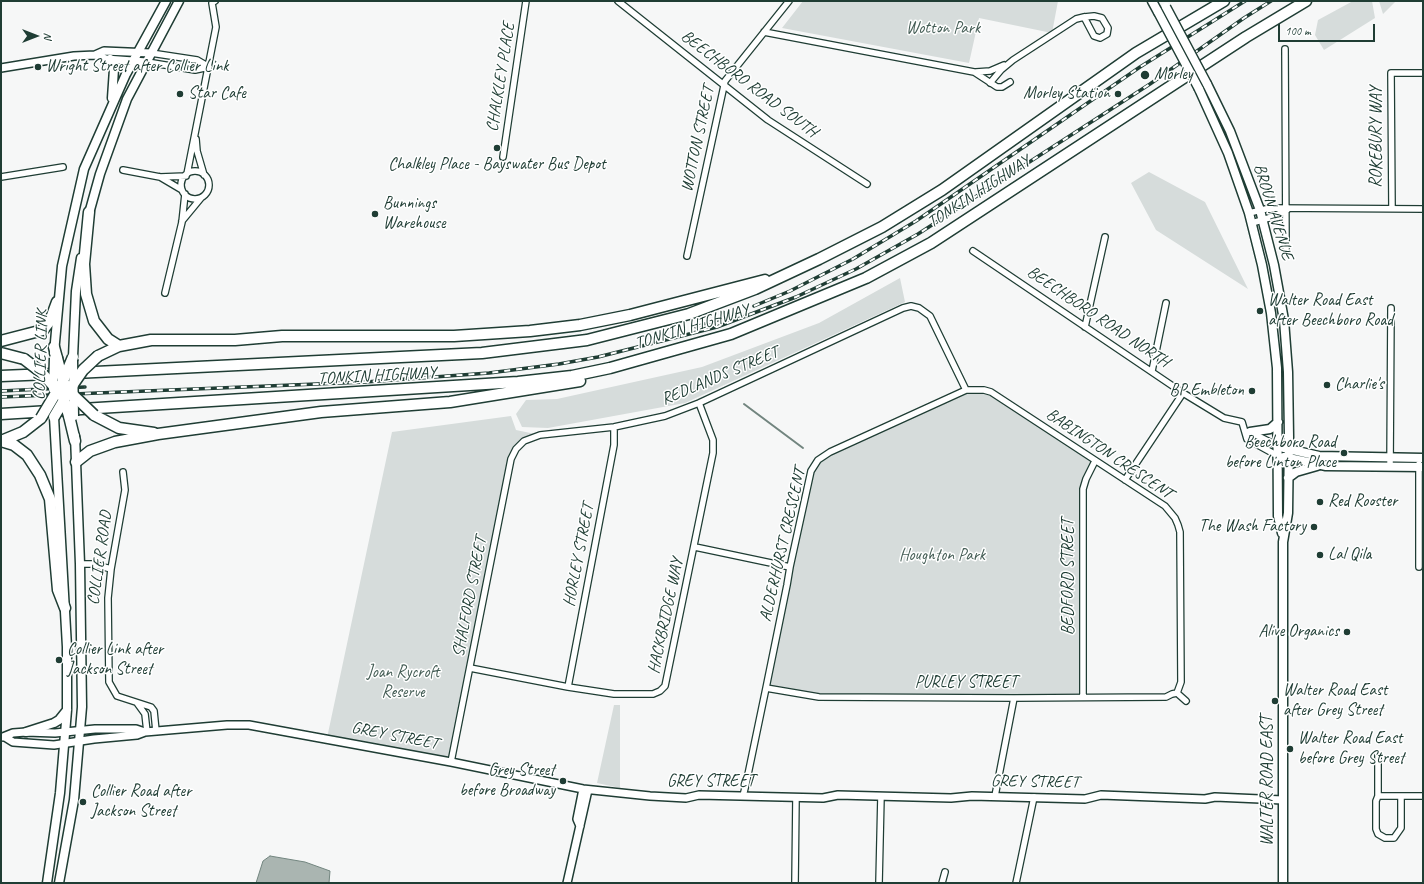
<!DOCTYPE html>
<html>
<head>
<meta charset="utf-8">
<style>
  body { margin:0 }
  #map { position:relative; width:1424px; height:884px; overflow:hidden; background:#f6f7f7; font-family:Caveat,sans-serif }
  canvas { display:block }
  .frame { position:absolute; inset:0; border:2px solid #1f3d34; pointer-events:none }
  .north { position:absolute; left:16px; top:16px; width:40px; height:40px; -webkit-text-stroke:3px #fff; paint-order:stroke; rotate:90deg; font-size:11px; font-weight:700; line-height:16px; text-align:center; color:#1f3d34 }
  .north::after { content:''; display:block; margin:auto; width:14px; height:18px; background:#1f3d34; clip-path:polygon(50% 0,100% 100%,50% 72%,0 100%) }
  .scale { position:absolute; left:1278px; top:24px; width:97px; height:18px; box-sizing:border-box; border:2px solid #1f3d34; border-top:0; padding-left:5px; font-size:12px; line-height:14px; white-space:nowrap; color:#1f3d34; -webkit-text-stroke:3px #fff; paint-order:stroke }
</style>
</head>
<body>
<div id="map">
<canvas width="1424" height="884"></canvas>
<div class="frame"></div>
<div class="north">N</div>
<div class="scale">100 m</div>
</div>
<script>
const g = document.querySelector('canvas').getContext('2d');
g.lineJoin = 'round';
function fillPath(path, color) {
  g.fillStyle = color;
  g.fill(path, 'evenodd');
}
function shape(rows) {
  const path = new Path2D();
  for (const r of rows) {
    if (r.length === 3) {
      path.moveTo(r[0] + r[2], r[1]);
      path.arc(r[0], r[1], r[2], 0, 2 * Math.PI);
      continue;
    }
    path.moveTo(r[0], r[1]);
    for (let i = 2; i < r.length; i += 2) path.lineTo(r[i], r[i + 1]);
  }
  return path;
}
function trace(path, color, width, dash) {
  g.strokeStyle = color;
  g.lineWidth = width;
  g.lineCap = dash ? 'butt' : 'round';
  g.setLineDash(dash || []);
  g.stroke(path);
}
function write(font, color, halo, rows, align = 'center') {
  g.font = font + ' Caveat,sans-serif';
  g.lineWidth = 3;
  g.setLineDash([]);
  g.textBaseline = 'middle';
  g.strokeStyle = halo;
  g.fillStyle = color;
  for (const [text, x, y, turn = 0] of rows) {
    g.save();
    g.translate(x, y);
    g.rotate((+turn || 0) * Math.PI / 180);
    g.textAlign = isNaN(turn) ? turn : align;
    if (halo) g.strokeText(text, 0, 0);
    g.fillText(text, 0, 0);
    g.restore();
  }
}
fillPath(shape([
  [803,1,1058,1,1052,33,979,18,969,63,782,28],
  [1353,1,1372,1,1375,18,1324,50,1315,35,1318,20],
  [1379,1,1396,1,1383,14],
  [1149,172,1205,202,1248,289,1156,230,1131,183],
  [900,278,905,302,685,403,548,428,522,427,516,414,526,400,557,399,702,367,819,323],
  [966,390,984,390,1095,461,1085,479,1083,697,819,697,766,688,811,471,818,460],
  [511,416,516,430,540,435,529,438,513,454,451,762,327,738,392,432],
  [614,705,620,705,620,788,597,783]
]), '#d6dcdb');
const water = shape([
  [270,856,305,862,330,871,329,883,256,883,263,861,270,856]
]);
fillPath(water, '#aab5b1');
trace(water, '#72857f', 1);
trace(shape([
  [744,404,803,448]
]), '#72857f', 2);
const minor = shape([
  [618,1,768,120,867,184],
  [764,32,974,72,997,87,1002,87,1010,82],
  [1285,49,1286,251],
  [151,53,197,60,209,67],
  [147,62,195,70,209,67],
  [976,72,990,71,1004,65],
  [990,83,1001,70,1013,60,1076,19,1084,17,1094,16,1102,18,1108,28,1107,34,1100,38,1094,36,1084,17],
  [196,139,197,151,204,175],
  [503,157,526,1],
  [123,170,160,177,186,176],
  [195,185,14],
  [187,174,216,27,212,3,215,1],
  [1,177,63,167],
  [160,177,182,190],
  [1392,209,1391,73,1423,73],
  [1249,213,1270,208,1423,209],
  [182,221,201,198],
  [1252,223,1272,217,1287,210],
  [973,251,1183,393,1224,418,1242,422,1247,439,1278,456],
  [687,256,725,81,789,1],
  [165,293,182,222,185,194],
  [1085,327,1105,237],
  [1152,371,1166,303],
  [1250,432,1278,446],
  [1390,467,1391,308],
  [123,472,125,490,111,569,108,598,109,682,117,696,151,707,154,711,156,731],
  [1125,480,1183,393],
  [695,547,790,567],
  [80,564,93,564,111,569],
  [1419,567,1419,464],
  [470,668,568,687,614,694,653,694,660,691,665,686,713,453,713,440,699,403],
  [568,687,614,445,614,427],
  [1177,693,1186,701],
  [1083,697,1083,489,1086,479,1095,461],
  [137,703,145,714,147,732],
  [1378,756,1378,796],
  [451,762,511,459,516,449,524,441,540,435,614,427,665,416,699,403,903,308,911,306,919,308,930,316,966,390],
  [743,796,746,784,766,688,787,585,790,567,811,471,818,460,830,452,966,390,984,390,991,392,1165,506,1175,518,1178,525,1180,532,1181,682,1177,693,1172,694,1166,697,1014,698,819,697,766,688],
  [995,796,1014,698],
  [1401,796,1401,828,1394,838,1385,838,1378,834,1376,829,1376,801,1378,796,1423,796],
  [795,883,796,797],
  [879,883,881,796],
  [942,883,945,872],
  [1016,883,1034,797]
]);
const tertiary = shape([
  [95,55,106,59,147,62],
  [1,68,74,56,95,55,104,51,151,53],
  [3,737,13,733,26,732,55,733,95,729,136,729,145,732],
  [5,737,13,742,54,745,94,739,137,735,145,732,227,725,249,725,451,762,583,789,650,796,686,798,699,795,823,798,838,795,951,798,972,796,1085,799,1101,795,1205,799,1215,797,1283,800],
  [580,826,577,819,583,789],
  [567,883,588,790]
]);
const primary = shape([
  [1152,1,1158,12],
  [110,59,114,69,112,98],
  [1207,84,1230,131,1260,210,1274,265,1284,320,1288,372,1289,437,1288,513,1283,542,1283,883],
  [1199,89,1228,153,1249,213,1262,265,1271,313,1277,368,1278,516,1282,533],
  [88,217,100,174,127,99,179,1],
  [54,353,62,266,84,169,126,74,166,1],
  [73,357,76,291,81,258],
  [1250,432,1270,429,1278,422],
  [1284,448,1319,456,1423,458],
  [1284,457,1326,466,1423,467],
  [1288,478,1296,472,1317,466],
  [26,732,54,723,59,720,67,710],
  [47,883,60,793,67,710,67,647,54,417],
  [59,883,74,800,82,707,80,564,75,436]
]);
const motorway = shape([
  [89,212,84,264,86,294,94,321,108,339,119,346],
  [1,341,43,330,50,321,57,302],
  [54,347,57,358],
  [1,353,24,359],
  [98,356,119,346,151,340,235,340,282,336,454,336,530,331,580,325,630,315,765,280],
  [75,373,482,353,587,340,689,314,755,289,819,259,882,227,942,190,1136,53,1224,1],
  [1,376,49,374],
  [1,414,518,382,572,376,610,368,731,334,866,278,931,243,1246,37,1306,1],
  [94,415,119,428,154,433],
  [69,416,75,441],
  [1,441,14,445,27,455,40,475,50,499,58,590,65,608],
  [1,441,23,432,41,418],
  [76,462,90,451,115,442,158,434,321,412,450,402,580,381]
]);
trace(minor, '#1f3d34', 8);
trace(tertiary, '#1f3d34', 10);
trace(primary, '#1f3d34', 11);
trace(motorway, '#1f3d34', 13);
trace(minor, '#fff', 5.5);
trace(tertiary, '#fff', 7);
trace(primary, '#fff', 8);
trace(motorway, '#fff', 10);
const rail = shape([
  [754,306,790,291,853,259,916,221,1140,67,1245,1],
  [696,327,738,313],
  [1,391,85,387],
  [1,397,365,382,489,373,559,364,598,357,717,327,796,297,856,269,918,234,1150,84,1244,18,1271,1]
]);
trace(rail, '#1f3d34', 3.5);
trace(rail, '#fff', 2, [6]);
const primaryBridge = shape([
  [1166,7,1207,84],
  [1158,12,1199,89],
  [73,360,74,416],
  [53,389,54,358]
]);
const motorwayBridge = shape([
  [57,358,63,381,69,391,94,415],
  [24,359,41,372,58,391,64,399,69,416],
  [54,417,74,383,83,370,98,356],
  [41,418,63,381,73,357]
]);
trace(primaryBridge, '#1f3d34', 11, []);
trace(motorwayBridge, '#1f3d34', 13, []);
trace(primaryBridge, '#fff', 8);
trace(motorwayBridge, '#fff', 10);
for (const [x, y, r, color] of [
  [38,67,4,"#1f3d34"],
  [1145,75,5,"#1f3d34"],
  [180,94,4,"#1f3d34"],
  [1118,94,4,"#1f3d34"],
  [497,148,4,"#1f3d34"],
  [375,214,4,"#1f3d34"],
  [1260,311,4,"#1f3d34"],
  [1327,385,4,"#1f3d34"],
  [1252,391,4,"#1f3d34"],
  [1344,453,4,"#1f3d34"],
  [1320,502,4,"#1f3d34"],
  [1314,527,4,"#1f3d34"],
  [1320,555,4,"#1f3d34"],
  [1347,632,4,"#1f3d34"],
  [59,660,4,"#1f3d34"],
  [1275,701,4,"#1f3d34"],
  [1290,749,4,"#1f3d34"],
  [563,781,4,"#1f3d34"],
  [83,802,4,"#1f3d34"]
]) {
  const dot = new Path2D();
  dot.arc(x, y, r, 0, 2 * Math.PI);
  g.fillStyle = color;
  g.fill(dot);
  trace(dot, '#fff', 1.5);
}
write('17px', '#445d55', '#fff', [
  ["Wotton Park",943,29],
  ["Houghton Park",942,556],
  ["Joan Rycroft",403,673],
  ["Reserve",403,693]
]);
write('17px', '#1f3d34', '#fff', [
  ["Wright Street after Collier Link",46,67],
  ["Morley",1154,75],
  ["Star Cafe",188,94],
  ["Morley Station",1110,94,"right"],
  ["Chalkley Place - Bayswater Bus Depot",497,165,"center"],
  ["Bunnings",383,204],
  ["Warehouse",383,224],
  ["Walter Road East",1268,301],
  ["after Beechboro Road",1268,321],
  ["Charlie's",1335,385],
  ["BP Embleton",1244,391,"right"],
  ["Beechboro Road",1336,443,"right"],
  ["before Linton Place",1336,463,"right"],
  ["Red Rooster",1328,502],
  ["The Wash Factory",1306,527,"right"],
  ["Lal Qila",1328,555],
  ["Alive Organics",1339,632,"right"],
  ["Collier Link after",67,650],
  ["Jackson Street",67,670],
  ["Walter Road East",1283,691],
  ["after Grey Street",1283,711],
  ["Walter Road East",1298,739],
  ["before Grey Street",1298,759],
  ["Grey Street",555,771,"right"],
  ["before Broadway",555,791,"right"],
  ["Collier Road after",91,792],
  ["Jackson Street",91,812]
], 'left');
write('17px', '#1f3d34', '#fff', [
  ["CHALKLEY PLACE",501,77,-81],
  ["BEECHBORO ROAD SOUTH",749,84,37],
  ["ROKEBURY WAY",1377,137,-90],
  ["WOTTON STREET",698,139,-78],
  ["TONKIN HIGHWAY",979,192,-33],
  ["BROUN AVENUE",1273,212,73],
  ["BEECHBORO ROAD NORTH",1098,317,34],
  ["TONKIN HIGHWAY",692,327,-17],
  ["COLLIER LINK",41,355,-88],
  ["TONKIN HIGHWAY",377,376,-3],
  ["REDLANDS STREET",720,376,-23],
  ["BABINGTON CRESCENT",1109,454,34],
  ["ALDERHURST CRESCENT",783,545,-77],
  ["HORLEY STREET",579,555,-79],
  ["COLLIER ROAD",100,558,-82],
  ["BEDFORD STREET",1069,577,-90],
  ["SHALFORD STREET",470,597,-79],
  ["HACKBRIDGE WAY",666,616,-78],
  ["PURLEY STREET",966,683],
  ["GREY STREET",395,736,11],
  ["WALTER ROAD EAST",1268,781,-90],
  ["GREY STREET",711,782],
  ["GREY STREET",1035,782,1]
]);
</script>
</body>
</html>
